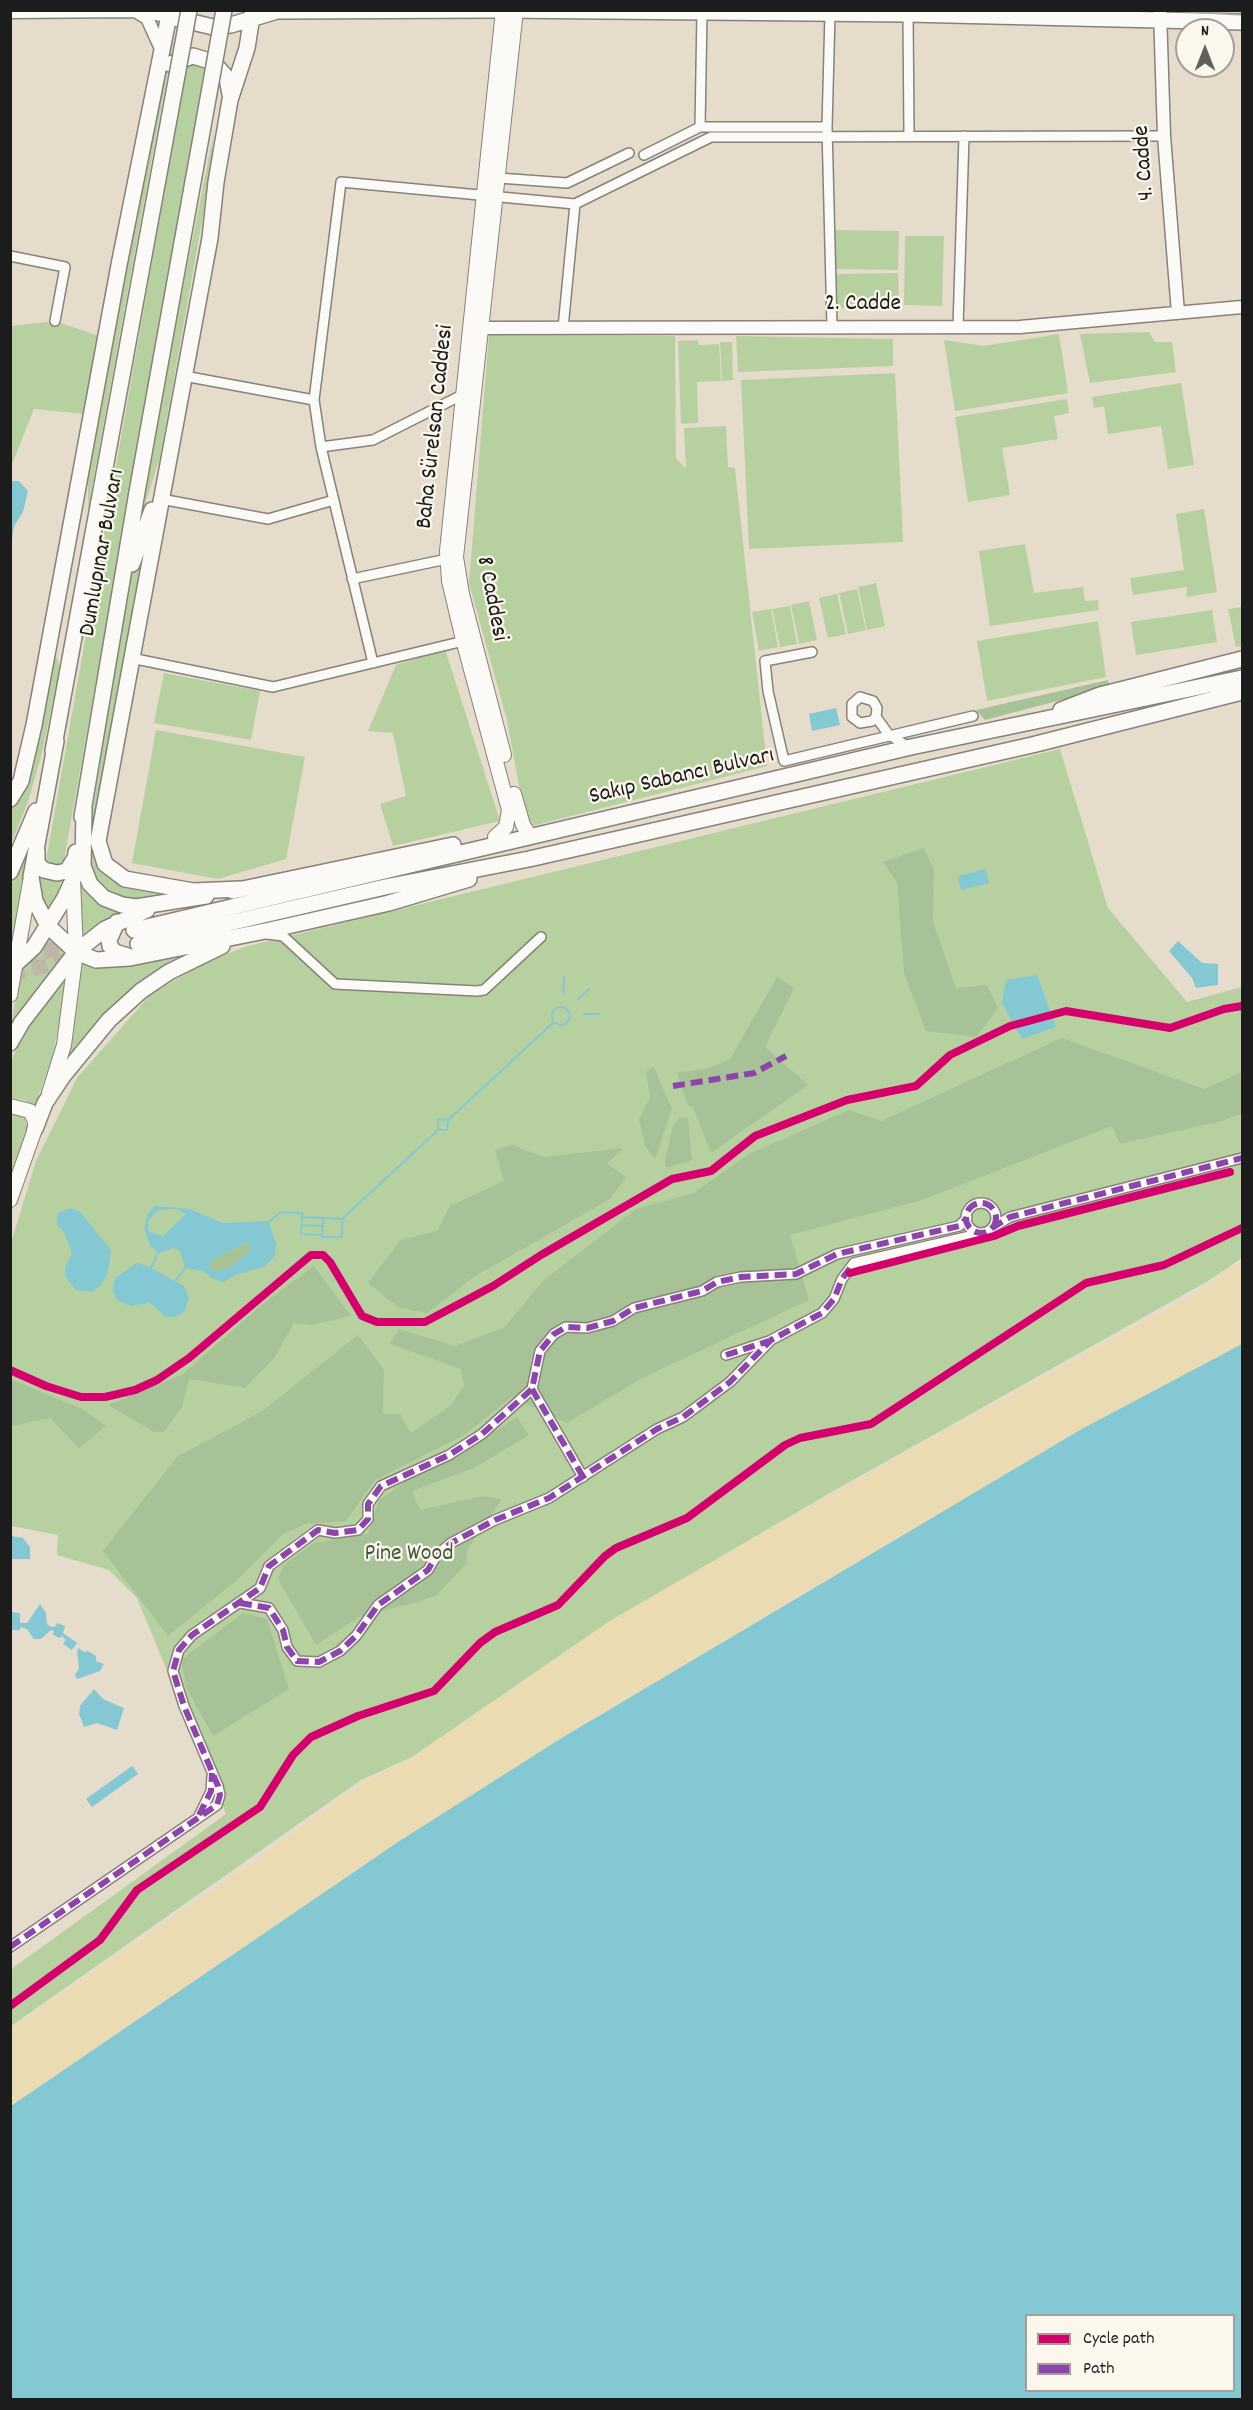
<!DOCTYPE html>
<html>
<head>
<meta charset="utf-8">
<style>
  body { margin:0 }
  #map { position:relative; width:1253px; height:2410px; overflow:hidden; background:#e6dccc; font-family:Dekko,sans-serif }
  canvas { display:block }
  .frame { position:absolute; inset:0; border:12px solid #1c1c1c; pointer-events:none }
  .legend { position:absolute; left:1025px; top:2314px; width:210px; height:78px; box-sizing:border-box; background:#fbf7ec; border:2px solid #a29f99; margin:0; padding:8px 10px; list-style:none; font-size:18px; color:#1c1c1c }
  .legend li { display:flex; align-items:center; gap:12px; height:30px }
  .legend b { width:30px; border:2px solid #a29f99 }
  .north { position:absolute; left:1175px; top:18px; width:60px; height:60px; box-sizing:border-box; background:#fbf7ec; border:2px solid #a29f99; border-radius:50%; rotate:0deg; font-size:16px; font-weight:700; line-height:24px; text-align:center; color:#1c1c1c }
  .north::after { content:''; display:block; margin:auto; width:21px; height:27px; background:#635f5a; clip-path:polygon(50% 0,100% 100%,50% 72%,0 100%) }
</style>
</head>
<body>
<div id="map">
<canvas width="1253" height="2410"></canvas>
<div class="frame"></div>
<ul class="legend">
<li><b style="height:8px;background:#d6006c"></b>Cycle path</li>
<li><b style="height:8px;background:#8e44ad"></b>Path</li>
</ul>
<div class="north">N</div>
</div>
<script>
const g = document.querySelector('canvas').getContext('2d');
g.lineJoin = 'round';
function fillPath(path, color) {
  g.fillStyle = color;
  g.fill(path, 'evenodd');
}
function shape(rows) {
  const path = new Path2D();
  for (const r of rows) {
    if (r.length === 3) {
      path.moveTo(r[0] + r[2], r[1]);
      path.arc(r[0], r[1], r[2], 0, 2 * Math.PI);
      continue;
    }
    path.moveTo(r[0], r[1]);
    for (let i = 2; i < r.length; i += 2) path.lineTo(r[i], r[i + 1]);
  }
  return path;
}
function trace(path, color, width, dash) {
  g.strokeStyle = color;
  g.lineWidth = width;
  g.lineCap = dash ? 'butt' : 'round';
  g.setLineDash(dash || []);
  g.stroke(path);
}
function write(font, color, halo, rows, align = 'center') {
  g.font = font + ' Dekko,sans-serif';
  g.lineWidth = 4.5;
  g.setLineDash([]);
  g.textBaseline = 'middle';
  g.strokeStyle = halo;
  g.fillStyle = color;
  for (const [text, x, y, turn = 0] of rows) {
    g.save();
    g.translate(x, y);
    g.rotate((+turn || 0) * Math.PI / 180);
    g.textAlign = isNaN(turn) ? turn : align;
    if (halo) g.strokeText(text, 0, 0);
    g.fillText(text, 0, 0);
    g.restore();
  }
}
fillPath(shape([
  [168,39,173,43,88,509,88,471],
  [188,59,207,62,64,860,62,864,56,866,46,861],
  [214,131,209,182,160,457,132,545],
  [835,230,899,231,898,270,834,269],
  [905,236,944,236,942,306,904,305],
  [898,273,899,307,837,308,836,274],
  [55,321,99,336,84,414,34,409,11,467,11,326],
  [1149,332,1155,342,1172,342,1176,372,1090,383,1080,334],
  [1059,334,1068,393,955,411,944,340,984,346],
  [489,335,675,336,676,459,686,468,684,428,726,426,728,467,735,468,767,766,536,825,526,825,507,720,469,583],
  [736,336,893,339,893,366,738,372],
  [698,340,699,345,719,344,721,381,697,382,698,423,681,424,678,341],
  [732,342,733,380,722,381,720,342],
  [895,373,903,542,749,549,741,380],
  [1181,383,1194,465,1168,469,1161,426,1108,434,1104,406,1094,408,1092,397],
  [1067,399,1069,413,1054,416,1058,439,1002,448,1010,495,968,502,955,417],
  [1204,509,1217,592,1186,597,1187,587,1133,595,1130,578,1184,570,1176,514],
  [146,535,93,850,96,860,104,871,189,894,144,903,105,893,93,880,87,848,127,586],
  [1025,544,1034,593,1083,587,1085,601,1098,600,1099,610,990,626,979,551],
  [876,583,885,626,867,630,858,587],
  [857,589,866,630,848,634,839,593],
  [837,594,846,634,828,638,819,598],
  [809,601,817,640,799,644,791,605],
  [790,606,797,644,780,647,772,609],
  [1242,607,1242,646,1236,647,1228,609],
  [771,609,778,647,759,651,752,612],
  [1212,610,1217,642,1136,655,1131,622],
  [1098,621,1106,677,987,701,977,641],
  [445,649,500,821,393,846,380,804,406,796,393,733,368,731,396,665],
  [55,653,60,667,42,753,28,802,11,844,11,802,28,785],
  [164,673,260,691,251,740,154,723],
  [156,730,305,757,286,859,218,879,132,863],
  [1060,749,1108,908,1187,1002,1242,987,1242,1258,1208,1281,837,1489,610,1621,412,1757,361,1780,11,2026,10,1970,226,1814,137,1598,109,1570,57,1555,58,1535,11,1526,11,1243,36,1161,77,1078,150,995,202,964,244,947],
  [33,829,11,958,11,877],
  [81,870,127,911,100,923,77,946,76,877],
  [39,872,48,879,64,876,49,913,44,907],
  [51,936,70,952,11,1027,20,969],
  [205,947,163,968,59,1076,79,960],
  [66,969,64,999,53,1054,34,1110,25,1100,11,1098,11,1060,37,1007],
  [11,1111,20,1112,26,1119,27,1129,11,1172]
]), '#b6d19f');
fillPath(shape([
  [1108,680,1110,687,985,720,976,710],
  [924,848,934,870,933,922,956,988,987,985,998,1008,976,1037,926,1031,904,973,897,882,883,862],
  [777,977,794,988,765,1047,808,1085,711,1153,693,1107,688,1105,677,1073,709,1068,730,1059],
  [1062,1038,1204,1089,1242,1072,1242,1113,1222,1121,1120,1144,1112,1126,922,1200,790,1235,809,1300,644,1377,567,1423,512,1397,464,1435,375,1480,346,1521,306,1524,283,1534,237,1580,168,1636,103,1551,177,1457,264,1410,358,1335,384,1370,383,1414,400,1414,411,1433,450,1406,464,1386,461,1369,390,1344,399,1329,454,1346,504,1328,543,1281,636,1209,694,1193,749,1154,849,1110,881,1121],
  [654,1067,672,1109,655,1159,645,1146,639,1119,650,1098,646,1072],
  [680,1117,688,1118,692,1160,666,1168,665,1160,673,1126],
  [512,1145,544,1157,623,1148,607,1164,626,1177,610,1199,472,1278,427,1313,399,1308,368,1283,401,1240,437,1231,450,1206,504,1181,495,1150],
  [249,1242,251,1248,243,1258,228,1269,213,1271,209,1265,213,1259],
  [314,1266,351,1316,311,1325,294,1323,275,1357,245,1388,189,1379,182,1407,164,1432,154,1432,108,1405,183,1374,258,1308],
  [10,1379,82,1409,106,1426,79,1448,50,1418,11,1426],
  [517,1417,529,1435,474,1468,412,1491,420,1510,482,1496,502,1499,467,1550,466,1564,437,1595,418,1602,359,1617,316,1645,278,1579,284,1565,314,1543,368,1534,378,1501,408,1480,460,1454],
  [243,1613,267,1619,289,1689,213,1736,187,1689,181,1660]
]), '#a7c297');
fillPath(shape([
  [1242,1262,1242,1344,1157,1390,788,1602,560,1739,398,1842,11,2106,10,2028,266,1853,362,1782,413,1757,610,1621,811,1505,1208,1286,1221,1273]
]), '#eadbb3');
fillPath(shape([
  [11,481,19,481,28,491,23,512,14,526,11,548],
  [836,708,840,725,812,731,809,714],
  [985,869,989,883,961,890,958,876],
  [1178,941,1202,963,1218,964,1218,985,1196,988,1192,978,1169,951],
  [1037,975,1056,1027,1022,1039,1002,1003,1006,980],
  [155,1206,190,1209,223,1223,268,1221,276,1243,275,1256,264,1267,238,1274,223,1282,212,1278,203,1271,185,1268,180,1251,174,1248,159,1253,150,1246,144,1227,148,1214],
  [176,1209,186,1214,163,1236,149,1232,148,1222,154,1214,160,1210],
  [248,1242,251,1248,243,1258,228,1269,213,1271,209,1265,213,1259],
  [71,1208,80,1212,111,1250,108,1273,100,1286,91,1292,76,1290,66,1278,65,1268,72,1253,64,1232,57,1225,57,1217,59,1212],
  [137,1263,150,1267,184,1286,189,1299,184,1312,176,1317,166,1317,150,1303,130,1306,117,1300,113,1292,115,1278],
  [1242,1344,1242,2399,11,2399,11,2106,398,1842,560,1739,1080,1430],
  [1026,2316,1234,2316,1234,2390,1026,2390],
  [11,1536,23,1538,30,1547,30,1559,11,1559],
  [40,1604,46,1613,47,1624,51,1627,55,1627,57,1623,65,1626,63,1633,77,1643,72,1650,63,1644,66,1640,62,1636,60,1638,53,1635,54,1631,51,1630,41,1639,34,1639,27,1629,20,1627,20,1630,12,1630,12,1612,20,1613,20,1623,27,1623],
  [79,1648,84,1652,88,1651,96,1656,96,1661,104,1664,100,1671,77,1679,75,1675,79,1668,77,1651],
  [94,1689,103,1699,124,1708,117,1730,97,1723,84,1727,79,1714,80,1706],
  [132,1766,138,1774,92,1807,86,1799]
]), '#84c8d4');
trace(shape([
  [563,992,564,977],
  [578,999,589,989],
  [561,1016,9],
  [584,1014,599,1014],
  [438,1130,447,1130,448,1120],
  [302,1217,341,1219],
  [323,1217,322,1237,342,1237,342,1219,438,1130,438,1119,448,1120,554,1022],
  [268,1223,280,1212,302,1213,301,1234,322,1235],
  [301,1225,323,1226],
  [151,1268,158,1253],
  [176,1280,185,1268]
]), '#84c8d4', 2);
trace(shape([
  [21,957,79,943],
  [10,974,78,958]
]), '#beb6a9', 15, [15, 8]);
const minor = shape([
  [830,14,827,127,832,326],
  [908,14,909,135],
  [700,127,702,13],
  [644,155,700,127,827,127],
  [499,178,567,183,629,153],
  [10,256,65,267,55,321],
  [958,327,964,136],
  [563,328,575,204],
  [184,376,314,400],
  [321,447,373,440,462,395],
  [161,499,268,519,334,500],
  [352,579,447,559],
  [812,652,765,661,768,691,784,761,973,716],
  [131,658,273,687,468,640],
  [373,663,321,447,314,400,341,182,575,204,711,137,1164,136],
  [876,717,872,721,860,723,852,717,852,704,860,697,873,701,877,708,876,717,889,735,909,747],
  [267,934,283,936,335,984,477,991,484,990,541,937],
  [981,1218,15],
  [992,1228,1010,1217,1242,1158],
  [726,1355,769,1341],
  [532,1389,583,1477],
  [240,1603,269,1608,283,1630,287,1647,297,1661,319,1662,340,1651,356,1636,378,1605,428,1570,436,1556,451,1543,495,1520,549,1498,657,1429,683,1417,730,1382,771,1340,822,1313,834,1299,842,1279,854,1263,983,1233],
  [199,1816,211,1791,212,1776],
  [10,1947,217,1805,220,1795,218,1786,184,1706,173,1671,179,1650,192,1635,260,1588,269,1566,318,1530,335,1533,358,1530,368,1519,368,1504,381,1486,449,1455,482,1434,532,1389,540,1351,554,1334,566,1327,587,1328,613,1321,634,1308,702,1291,717,1282,741,1277,796,1274,837,1254,959,1226,967,1218]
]);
const tertiary = shape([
  [1160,10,1164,136,1178,313],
  [10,12,135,11,169,16],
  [137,12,147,18,162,51],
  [482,328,1020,327,1242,307]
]);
const secondary = shape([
  [504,755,462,594,456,557,516,10],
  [514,794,523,825,530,836],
  [495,837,506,827,509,810,463,640,449,581,447,551,503,10],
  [10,995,30,882],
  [49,1093,64,1045,76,952,73,880],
  [10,1106,30,1111,35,1121,35,1129,10,1200]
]);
const primary = shape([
  [504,10,908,14,1242,22],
  [175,18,213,27,231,25,277,11,495,10],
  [170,64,193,56,213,62,227,78,230,94],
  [132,564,152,510],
  [1061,710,1100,695,1242,659],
  [56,741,31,877,35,901,48,926,76,952,96,960,130,958,270,930,389,903,469,879],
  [53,751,99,501],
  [10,799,21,781,34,725,119,265,170,10],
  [84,808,83,866,90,884,104,898,122,905,136,907,206,896],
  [82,817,137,492],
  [37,851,37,864,44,870,57,873,67,871,75,858],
  [10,872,36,811],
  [240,889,193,891,125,879,105,864,98,841,210,238,216,182,230,100,247,48,253,10],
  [233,891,453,845],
  [117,922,109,940,110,946,115,952,131,957],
  [134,930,911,747,1242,678],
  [138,944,385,887,529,859,1032,745,1242,692],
  [10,969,34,947,64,899,73,880,76,852],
  [10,1043,22,1022,76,952,105,929,147,910],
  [35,1129,45,1103,63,1076,109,1020,141,991,169,972,222,946]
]);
trace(minor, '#87827a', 12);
trace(tertiary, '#87827a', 15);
trace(secondary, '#87827a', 16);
trace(primary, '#87827a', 18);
trace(minor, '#fbfaf7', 9);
trace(tertiary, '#fbfaf7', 12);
trace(secondary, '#fbfaf7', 14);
trace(primary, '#fbfaf7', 15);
trace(shape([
  [1155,10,1242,15]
]), '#aeacaa', 1.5);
const primaryBridge = shape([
  [137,492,224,10],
  [99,501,189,10]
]);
trace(primaryBridge, '#87827a', 18, []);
trace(primaryBridge, '#fbfaf7', 15);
trace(shape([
  [673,1086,754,1073,786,1056],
  [981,1218,15],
  [992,1228,1010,1217,1242,1158],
  [726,1355,769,1341],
  [532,1389,583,1477],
  [240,1603,269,1608,283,1630,287,1647,297,1661,319,1662,340,1651,356,1636,378,1605,428,1570,436,1556,451,1543,495,1520,549,1498,657,1429,683,1417,730,1382,771,1340,822,1313,834,1299,842,1279,850,1268],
  [199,1815,211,1791,212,1773],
  [10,1947,217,1805,220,1795,218,1786,184,1706,173,1671,179,1650,192,1635,260,1588,269,1566,318,1530,335,1533,358,1530,368,1519,368,1504,381,1486,449,1455,482,1434,532,1389,540,1351,554,1334,566,1327,587,1328,613,1321,634,1308,702,1291,717,1282,741,1277,796,1274,837,1254,959,1226,967,1218]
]), '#8e44ad', 6, [12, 6]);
trace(shape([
  [850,1273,994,1236,1018,1226,1230,1172],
  [10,1370,46,1386,81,1397,105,1397,135,1390,157,1380,189,1358,311,1255,323,1255,330,1262,362,1316,377,1322,425,1322,493,1286,541,1255,672,1179,711,1171,755,1136,847,1100,916,1086,950,1055,1010,1026,1066,1011,1170,1028,1224,1009,1242,1006],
  [10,2006,100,1940,137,1890,260,1807,293,1755,311,1737,358,1716,434,1691,480,1643,495,1632,558,1605,605,1556,616,1548,687,1518,785,1445,800,1438,871,1424,1086,1283,1164,1265,1242,1228]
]), '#d6006c', 8);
write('24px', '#1c1c1c', '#fbf7ec', [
  ["4. Cadde",1146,163,-94],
  ["2. Cadde",863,306],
  ["Baha Sürelsan Caddesi",437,427,-84],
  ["Dumlupınar Bulvarı",104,553,-80],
  ["8 Caddesi",490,599,79],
  ["Sakıp Sabancı Bulvarı",682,778,-13]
]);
write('24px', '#44583d', '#fbf7ec', [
  ["Pine Wood",409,1556]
]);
</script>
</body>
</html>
